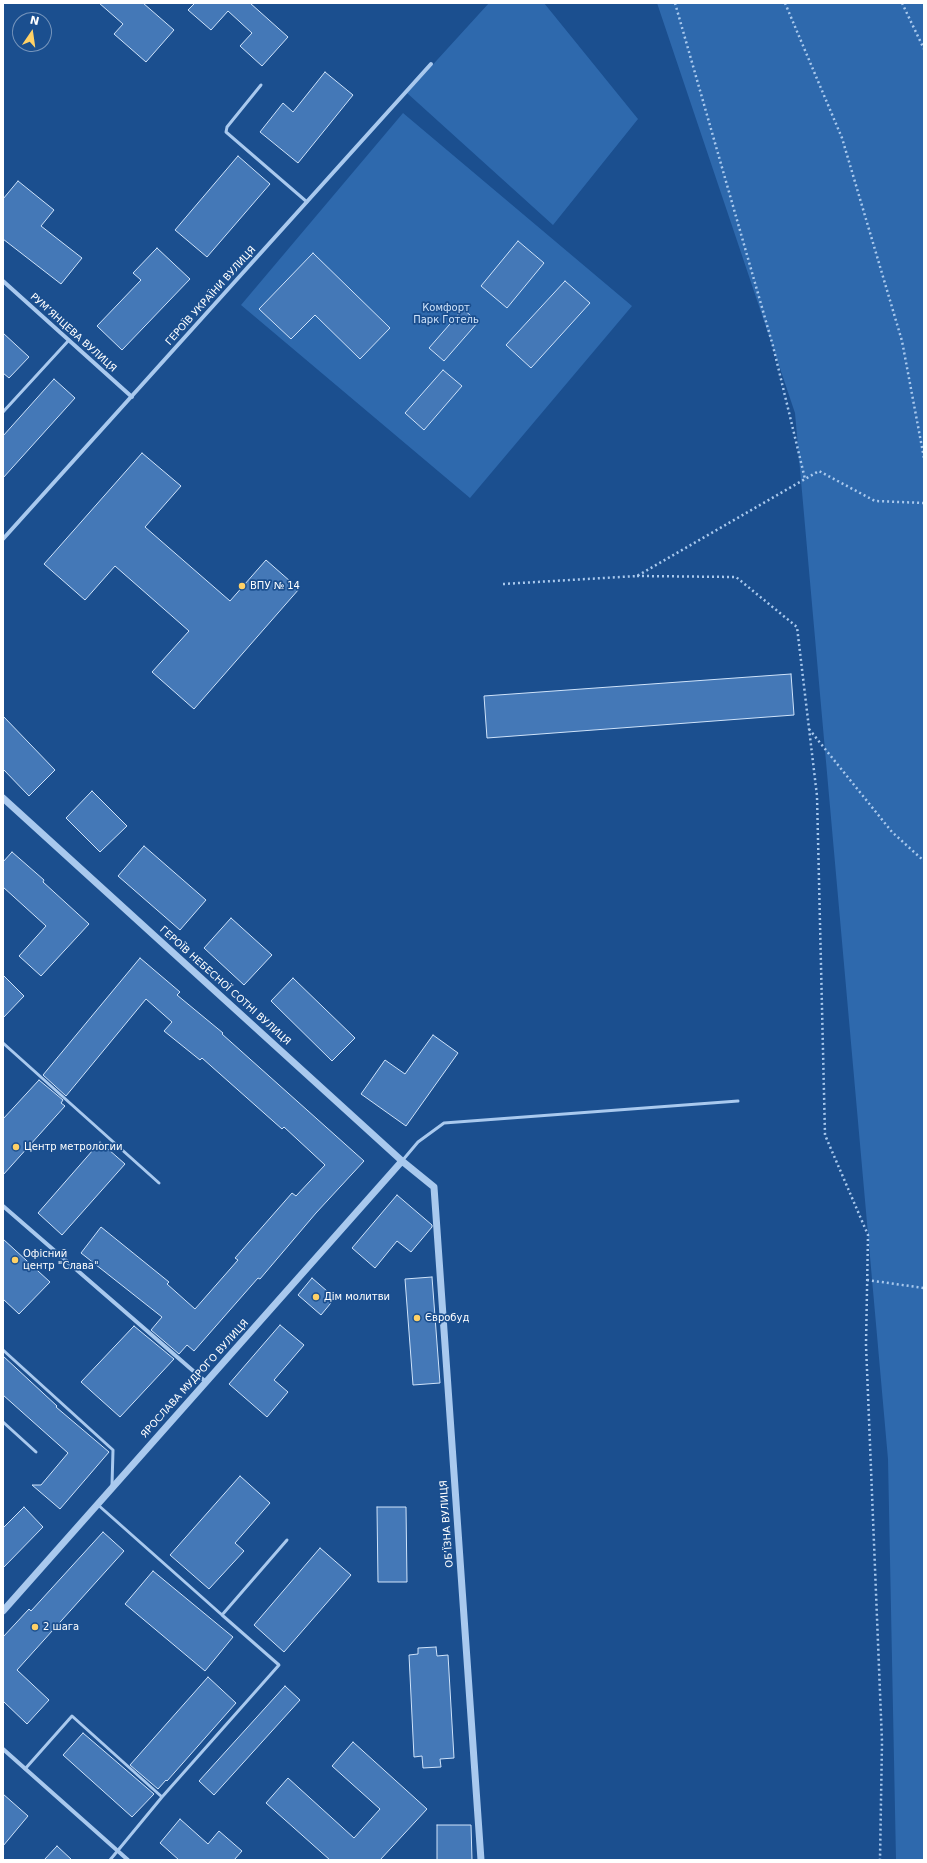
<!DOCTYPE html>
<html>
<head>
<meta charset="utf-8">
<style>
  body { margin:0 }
  #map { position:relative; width:927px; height:1863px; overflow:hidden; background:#1b4f8f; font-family:"DejaVu Sans",sans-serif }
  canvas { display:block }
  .frame { position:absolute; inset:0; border:4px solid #fff; pointer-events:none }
  .north { position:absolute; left:12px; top:12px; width:40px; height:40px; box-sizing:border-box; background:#1b4f8f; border:1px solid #7695bc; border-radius:50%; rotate:13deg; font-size:11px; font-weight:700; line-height:16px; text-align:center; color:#fff }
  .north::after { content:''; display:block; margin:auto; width:14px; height:18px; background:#ffd166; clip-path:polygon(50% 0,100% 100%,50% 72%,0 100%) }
</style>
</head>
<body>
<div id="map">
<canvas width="927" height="1863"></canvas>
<div class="frame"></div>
<div class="north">N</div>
</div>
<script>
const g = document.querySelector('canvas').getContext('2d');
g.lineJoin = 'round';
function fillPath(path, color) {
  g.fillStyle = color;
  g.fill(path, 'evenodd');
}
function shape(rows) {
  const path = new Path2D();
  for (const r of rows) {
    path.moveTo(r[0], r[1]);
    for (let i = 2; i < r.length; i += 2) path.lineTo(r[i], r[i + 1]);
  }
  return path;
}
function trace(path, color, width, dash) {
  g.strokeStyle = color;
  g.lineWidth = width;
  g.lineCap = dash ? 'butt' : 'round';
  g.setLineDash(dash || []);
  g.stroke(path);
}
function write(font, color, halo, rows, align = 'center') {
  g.font = font + ' "DejaVu Sans",sans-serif';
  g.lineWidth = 3.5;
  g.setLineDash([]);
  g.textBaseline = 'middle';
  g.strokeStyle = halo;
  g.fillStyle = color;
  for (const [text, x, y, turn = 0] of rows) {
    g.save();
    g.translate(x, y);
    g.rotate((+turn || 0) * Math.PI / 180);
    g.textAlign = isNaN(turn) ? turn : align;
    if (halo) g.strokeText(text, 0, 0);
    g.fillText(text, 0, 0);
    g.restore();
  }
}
fillPath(shape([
  [489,3,544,3,638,119,553,225,407,93],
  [657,3,924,3,924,1860,896,1860,888,1459,795,413],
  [403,113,632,306,470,498,241,305]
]), '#2e69ad');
const building = shape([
  [99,3,143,3,174,30,146,62,114,34,123,24,99,3],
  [195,3,250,3,288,37,262,66,240,46,252,33,228,11,211,30,188,10,195,3],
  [325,72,353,95,298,163,260,132,283,103,293,112,325,72],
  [238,156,270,184,207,257,175,230,238,156],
  [18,181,54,210,41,226,82,258,61,284,3,239,3,199,18,181],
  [518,241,544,263,507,308,481,286,518,241],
  [157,248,190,279,122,350,97,326,141,280,133,273,157,248],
  [313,253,390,328,360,359,315,315,291,339,259,309,313,253],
  [565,281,590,303,531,368,506,345,565,281],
  [463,309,478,322,444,361,429,348,463,309],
  [3,333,29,357,9,378,3,373,3,333],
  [443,370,462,386,424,430,405,413,443,370],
  [54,379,75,398,3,478,3,436,54,379],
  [142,453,181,486,145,527,230,601,266,560,299,589,194,709,152,672,189,631,115,566,85,600,44,564,142,453],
  [791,674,794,715,487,738,484,696,791,674],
  [3,716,55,770,29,796,3,769,3,716],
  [92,791,127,826,100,852,66,818,92,791],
  [144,846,206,900,180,930,118,876,144,846],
  [12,852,44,880,43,882,89,924,41,976,19,956,46,926,3,887,3,862,12,852],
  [231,918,272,955,244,985,204,948,231,918],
  [140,958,180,992,177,995,223,1033,222,1034,364,1161,316,1213,260,1279,258,1278,194,1351,187,1345,179,1354,151,1330,162,1317,81,1253,101,1227,169,1282,167,1284,195,1309,238,1260,235,1258,292,1193,296,1196,325,1165,284,1127,282,1129,202,1058,200,1060,164,1031,172,1022,146,999,66,1096,43,1075,140,958],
  [3,975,24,996,3,1018,3,975],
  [293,978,355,1038,332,1061,271,1001,293,978],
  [433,1035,458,1053,406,1126,361,1094,385,1060,405,1074,433,1035],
  [39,1080,63,1100,61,1103,65,1106,3,1175,3,1119,39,1080],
  [100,1142,125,1164,62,1235,38,1213,100,1142],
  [397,1195,432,1225,432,1227,411,1252,397,1241,375,1268,352,1248,397,1195],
  [3,1239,50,1282,19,1314,3,1299,3,1239],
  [432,1277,440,1383,413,1385,405,1279,432,1277],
  [312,1278,335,1298,321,1315,298,1295,312,1278],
  [280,1325,304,1345,274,1380,288,1392,267,1417,229,1384,280,1325],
  [134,1326,174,1359,120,1417,81,1382,134,1326],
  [3,1356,57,1406,56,1407,109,1452,60,1509,32,1485,41,1485,68,1453,3,1395,3,1356],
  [240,1476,270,1503,235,1543,244,1551,209,1589,170,1555,240,1476],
  [24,1507,43,1527,3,1568,3,1528,24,1507],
  [377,1507,406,1507,407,1582,378,1582,377,1507],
  [103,1532,124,1551,17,1670,49,1700,27,1724,3,1701,3,1637,29,1609,31,1611,103,1532],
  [320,1548,351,1575,284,1652,254,1625,320,1548],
  [153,1571,233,1637,205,1671,125,1604,153,1571],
  [436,1647,437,1656,448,1655,454,1758,440,1759,441,1767,423,1768,422,1756,414,1757,409,1655,418,1654,418,1648,436,1647],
  [208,1677,236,1703,167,1781,166,1780,158,1789,130,1765,208,1677],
  [285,1686,300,1700,214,1795,199,1781,285,1686],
  [83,1733,154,1794,132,1817,63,1755,83,1733],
  [353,1742,427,1809,380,1860,330,1860,266,1803,288,1778,354,1838,380,1809,332,1766,353,1742],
  [3,1794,28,1816,3,1846,3,1794],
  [180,1819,208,1844,219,1831,242,1851,234,1860,179,1860,160,1843,180,1819],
  [437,1825,471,1825,472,1860,437,1860,437,1825],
  [57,1846,72,1860,44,1860,57,1846]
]);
fillPath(building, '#4478b7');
trace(building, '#cfe3fa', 1);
trace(shape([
  [675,3,773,346,805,479],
  [785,3,842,138,902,341,924,458],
  [902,3,924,49],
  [637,576,736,577,797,627,817,796,825,1135,868,1235,866,1345,882,1742,880,1860],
  [503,584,637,576,819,471,875,501,924,503],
  [809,729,892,832,924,861],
  [867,1280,924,1288]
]), '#a9c9ee', 2.5, [2, 3]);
trace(shape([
  [261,85,227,127,226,132,307,202],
  [3,412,69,340],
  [3,1043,159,1183],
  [402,1161,418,1142,444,1123,738,1101],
  [3,1350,113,1450,112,1485],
  [3,1422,36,1452],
  [97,1504,222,1615,287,1540],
  [25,1769,72,1716,162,1797,110,1860],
  [162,1797,279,1665,222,1615]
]), '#a9c9ee', 3);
trace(shape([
  [3,281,132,397],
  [3,539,431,64],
  [3,1206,206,1382],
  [3,1749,128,1860]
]), '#a9c9ee', 4);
trace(shape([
  [3,798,402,1161,434,1187,481,1860],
  [3,1611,402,1161]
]), '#a9c9ee', 7);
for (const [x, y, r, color] of [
  [242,586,4,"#ffd166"],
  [16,1147,4,"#ffd166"],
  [15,1260,4,"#ffd166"],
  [316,1297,4,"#ffd166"],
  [417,1318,4,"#ffd166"],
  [35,1627,4,"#ffd166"]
]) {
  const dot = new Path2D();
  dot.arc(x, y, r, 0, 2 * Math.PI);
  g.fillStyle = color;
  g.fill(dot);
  trace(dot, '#1b4f8f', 1.5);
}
write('10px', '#fff', '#1b4f8f', [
  ["ГЕРОЇВ УКРАЇНИ ВУЛИЦЯ",211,296,-48],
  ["РУМ’ЯНЦЕВА ВУЛИЦЯ",73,333,42],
  ["ГЕРОЇВ НЕБЕСНОЇ СОТНІ ВУЛИЦЯ",225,986,42],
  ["ЯРОСЛАВА МУДРОГО ВУЛИЦЯ",195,1379,-48],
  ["ОБ’ЇЗНА ВУЛИЦЯ",447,1524,-94]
]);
write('10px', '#cfe3fa', '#1b4f8f', [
  ["Комфорт",446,308],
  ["Парк Готель",446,320]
]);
write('10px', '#fff', '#1b4f8f', [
  ["ВПУ № 14",250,586],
  ["Центр метрологии",24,1147],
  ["Офісний",23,1254],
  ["центр \"Слава\"",23,1266],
  ["Дім молитви",324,1297],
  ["Євробуд",425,1318],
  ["2 шага",43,1627]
], 'left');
</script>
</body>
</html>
